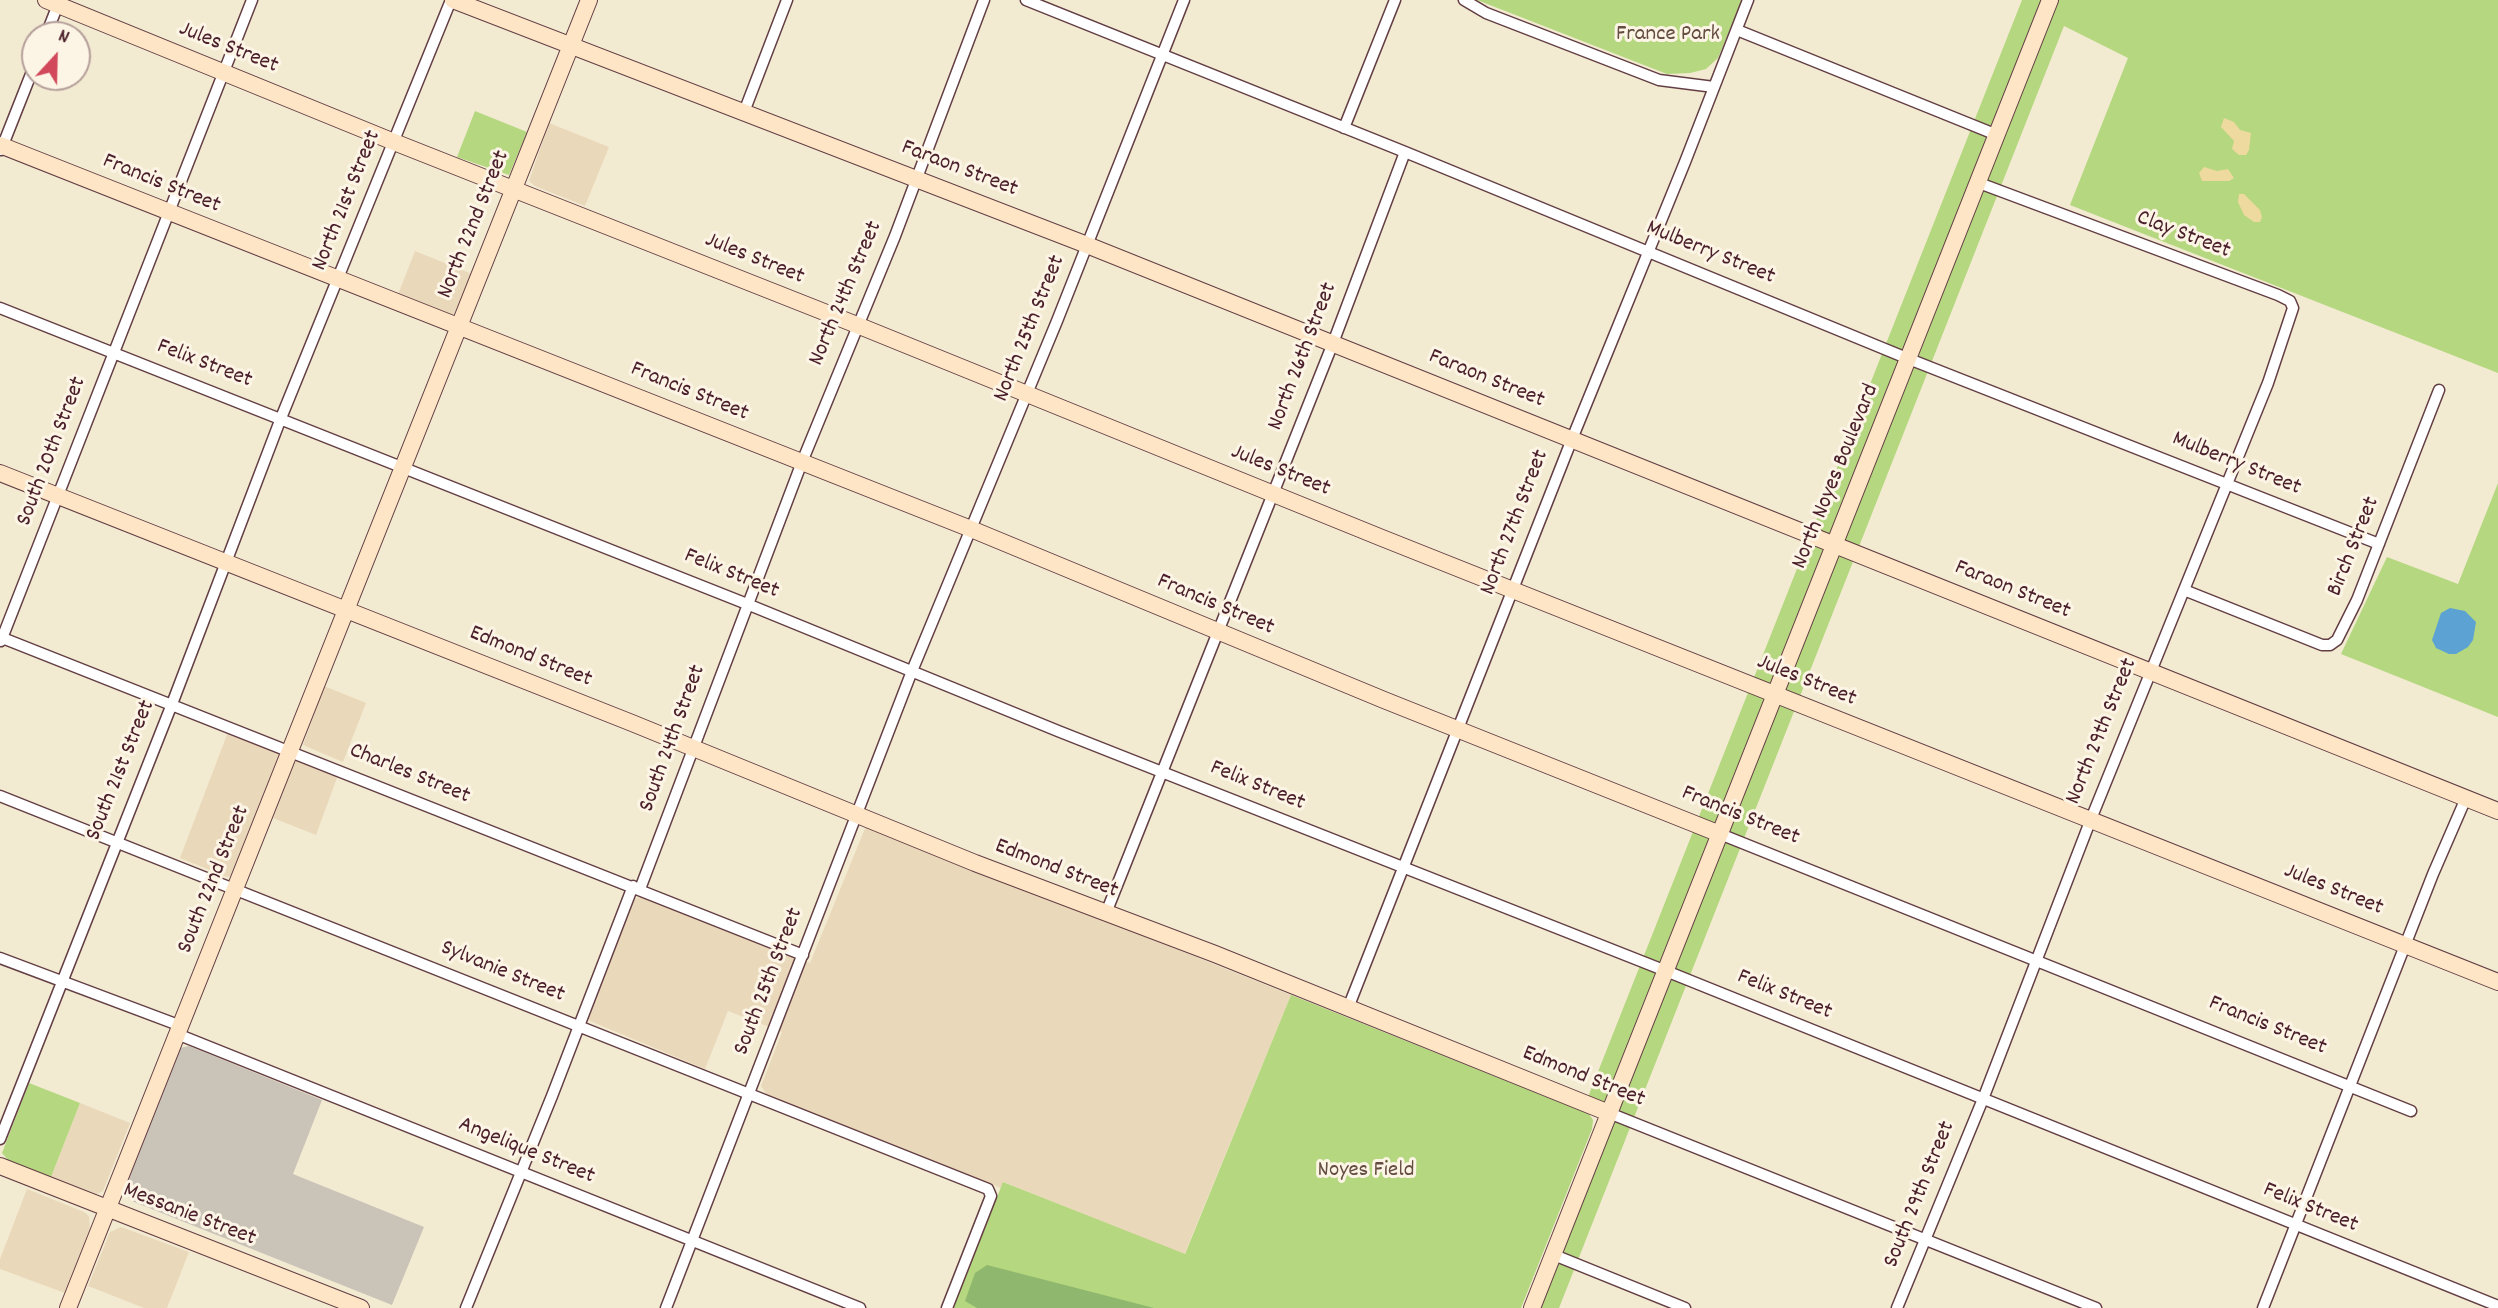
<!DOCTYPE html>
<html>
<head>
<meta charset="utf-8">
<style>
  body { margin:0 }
  #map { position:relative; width:2498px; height:1308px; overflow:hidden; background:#f3ebd1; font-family:Dekko,sans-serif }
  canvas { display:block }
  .north { position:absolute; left:21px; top:21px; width:70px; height:70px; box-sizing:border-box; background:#fcf5e5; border:2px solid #b59f9b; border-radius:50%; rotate:22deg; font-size:19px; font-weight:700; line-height:28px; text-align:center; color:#4a1f2b }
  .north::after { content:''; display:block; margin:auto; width:24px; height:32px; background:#d1495b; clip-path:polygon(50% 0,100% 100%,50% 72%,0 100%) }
</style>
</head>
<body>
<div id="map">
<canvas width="2498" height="1308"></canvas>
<div class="north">N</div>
</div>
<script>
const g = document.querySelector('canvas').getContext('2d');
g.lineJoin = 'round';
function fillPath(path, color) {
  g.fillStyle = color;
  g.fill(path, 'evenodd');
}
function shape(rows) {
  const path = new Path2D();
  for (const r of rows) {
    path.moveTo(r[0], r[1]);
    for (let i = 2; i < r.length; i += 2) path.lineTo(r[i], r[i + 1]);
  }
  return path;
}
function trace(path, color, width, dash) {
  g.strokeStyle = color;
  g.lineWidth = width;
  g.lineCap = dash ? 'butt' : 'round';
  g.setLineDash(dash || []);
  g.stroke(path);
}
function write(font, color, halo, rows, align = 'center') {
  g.font = font + ' Dekko,sans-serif';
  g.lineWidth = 6;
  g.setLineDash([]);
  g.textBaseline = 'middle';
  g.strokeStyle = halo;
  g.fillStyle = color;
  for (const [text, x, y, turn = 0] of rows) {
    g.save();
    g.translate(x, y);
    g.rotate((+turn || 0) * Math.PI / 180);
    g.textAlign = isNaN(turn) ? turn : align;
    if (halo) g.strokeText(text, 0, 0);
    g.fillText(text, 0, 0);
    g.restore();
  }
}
fillPath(shape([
  [549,123,609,147,585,206,535,186,529,181],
  [415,251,472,274,453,316,397,297],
  [324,686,366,703,343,762,303,745],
  [228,732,275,750,279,754,280,759,233,876,227,877,180,858],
  [298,760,338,775,316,835,273,818,293,764],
  [866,826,870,826,1291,995,1184,1255,1004,1182,1001,1188,767,1095,761,1086,782,1032,728,1011,705,1069,590,1021,588,1017,632,902,636,898,642,897,810,963],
  [80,1103,130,1123,103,1191,97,1194,51,1177],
  [27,1189,84,1212,89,1216,90,1230,65,1293,0,1269,0,1259],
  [121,1227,189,1252,167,1308,144,1308,88,1286,110,1232]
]), '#ead8ba');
fillPath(shape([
  [189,1046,322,1100,293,1174,424,1227,392,1305,134,1202,128,1197,125,1191,127,1182,180,1048]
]), '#cac3b8');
fillPath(shape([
  [1477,0,1742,0,1718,58,1706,69,1690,73,1667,74],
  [2022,0,2498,0,2498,373,2070,205,2128,58,2064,26,1559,1308,1541,1308,1619,1110,1588,1097],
  [475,111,527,132,509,175,457,157],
  [2498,483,2498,717,2341,654,2387,557,2458,584],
  [1291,995,1589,1114,1593,1120,1592,1129,1521,1308,953,1308,1003,1182,1185,1254],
  [29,1083,80,1103,51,1177,8,1160,2,1153]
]), '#b4d77f');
fillPath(shape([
  [987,1265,1154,1308,977,1308,965,1301,975,1273]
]), '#8fb86e');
fillPath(shape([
  [2224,118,2234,122,2240,130,2251,133,2249,150,2246,155,2239,155,2232,149,2234,141,2221,127],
  [2204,167,2217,171,2228,169,2234,178,2229,181,2202,181,2199,173],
  [2239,194,2244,194,2260,210,2262,217,2260,222,2254,222,2244,215,2238,202]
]), '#eeda9e');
fillPath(shape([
  [2450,608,2465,611,2476,622,2473,640,2468,647,2456,654,2449,654,2436,648,2432,640,2441,613]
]), '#5ca2d2');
const street = shape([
  [1026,0,1405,152,1909,359,2379,544],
  [1464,0,1486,13,1659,80,1714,87],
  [1737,30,1997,135],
  [46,35,59,2],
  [744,112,787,0],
  [1344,128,1395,0],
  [1,150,35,64],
  [0,308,747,604,1058,731,1666,971,2498,1306],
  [2184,590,2322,645,2330,645,2337,640,2357,600,2439,390],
  [0,637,803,955],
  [1,641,252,0],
  [0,796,988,1189,991,1196,947,1308],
  [1720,834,2411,1111],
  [640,889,802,462,895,236,984,0],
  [1106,913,1333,343,1405,152],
  [0,958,181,1026],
  [1348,1008,1572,439,1685,162,1748,0],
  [177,1034,860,1308],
  [1609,1113,2096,1308],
  [0,1139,172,704,281,418,451,0],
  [1554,1255,1685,1308],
  [466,1308,552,1096,633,886],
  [666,1308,912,671,1057,321,1184,0],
  [1897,1308,1983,1099,2091,819,2268,383,2293,308,2290,301,2278,295,1979,183],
  [2263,1308,2433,874,2466,798]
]);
const secondary = shape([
  [46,0,394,142,857,325,1382,538,2498,982],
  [453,0,1087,245,2498,811],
  [0,145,971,529,1384,700,1720,834],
  [0,473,632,723,975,863,1215,954,1609,1113],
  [0,1166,361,1308],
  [68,1308,589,0],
  [1532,1308,2050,0]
]);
trace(street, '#633e44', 13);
trace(secondary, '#633e44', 18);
trace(street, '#fff', 10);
trace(secondary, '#fde5c5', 16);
write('23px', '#644d40', '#fcf5e5', [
  ["France Park",1668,36],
  ["Noyes Field",1366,1172]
]);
write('23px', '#4a1f2b', '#fcf5e5', [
  ["Jules Street",228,49,22],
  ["Faraon Street",959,170,21],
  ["Francis Street",161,185,22],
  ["North 21st Street",348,201,-68],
  ["North 22nd Street",475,225,-68],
  ["Clay Street",2183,236,21],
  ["Mulberry Street",1710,254,22],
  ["Jules Street",754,260,22],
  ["North 24th Street",847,294,-67],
  ["North 25th Street",1031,329,-68],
  ["North 26th Street",1304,357,-69],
  ["Felix Street",204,365,21],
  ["Faraon Street",1486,380,22],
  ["Francis Street",689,393,22],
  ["South 20th Street",53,452,-69],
  ["Mulberry Street",2236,465,22],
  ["Jules Street",1280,472,22],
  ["North Noyes Boulevard",1837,477,-68],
  ["North 27th Street",1516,523,-69],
  ["Birch Street",2355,547,-68],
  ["Felix Street",731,575,22],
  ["Faraon Street",2012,591,22],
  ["Francis Street",1215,606,23],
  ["Edmond Street",530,658,22],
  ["Jules Street",1806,682,22],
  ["North 29th Street",2103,732,-68],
  ["South 24th Street",674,739,-70],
  ["South 21st Street",122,771,-68],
  ["Charles Street",409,775,22],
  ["Felix Street",1257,787,22],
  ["Francis Street",1740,817,22],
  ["Edmond Street",1056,870,21],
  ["South 22nd Street",215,880,-68],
  ["Jules Street",2333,891,22],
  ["Sylvanie Street",502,973,22],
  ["South 25th Street",770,982,-69],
  ["Felix Street",1784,996,22],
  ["Francis Street",2267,1027,22],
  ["Edmond Street",1583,1078,22],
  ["Angelique Street",526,1152,22],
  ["South 29th Street",1921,1195,-68],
  ["Felix Street",2310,1209,22],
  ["Messanie Street",189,1216,21]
]);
</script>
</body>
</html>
